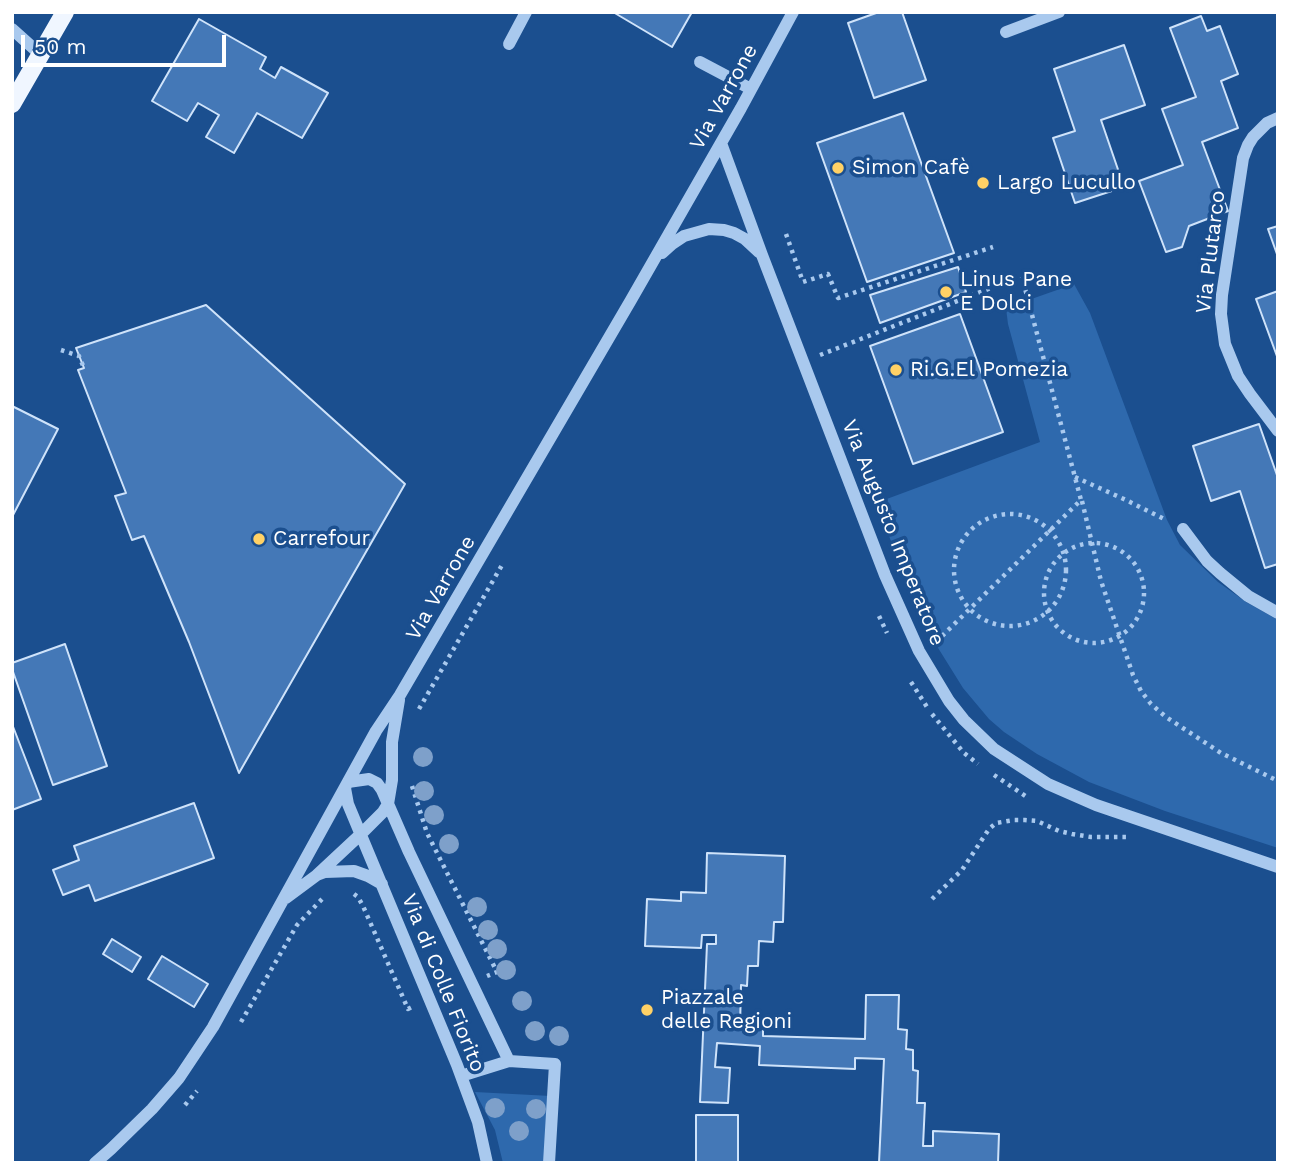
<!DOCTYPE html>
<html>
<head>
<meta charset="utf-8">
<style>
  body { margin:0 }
  #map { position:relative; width:1290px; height:1175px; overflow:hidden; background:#1b4f8f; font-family:"Work Sans",sans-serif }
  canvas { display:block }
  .frame { position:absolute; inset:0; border:14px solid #fff; pointer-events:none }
  .scale { position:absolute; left:21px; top:35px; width:205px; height:32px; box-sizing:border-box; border:4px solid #fff; border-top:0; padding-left:9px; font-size:21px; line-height:24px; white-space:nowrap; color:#fff; -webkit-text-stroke:5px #1b4f8f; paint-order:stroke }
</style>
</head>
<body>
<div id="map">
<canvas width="1290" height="1175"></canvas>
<div class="frame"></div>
<div class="scale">50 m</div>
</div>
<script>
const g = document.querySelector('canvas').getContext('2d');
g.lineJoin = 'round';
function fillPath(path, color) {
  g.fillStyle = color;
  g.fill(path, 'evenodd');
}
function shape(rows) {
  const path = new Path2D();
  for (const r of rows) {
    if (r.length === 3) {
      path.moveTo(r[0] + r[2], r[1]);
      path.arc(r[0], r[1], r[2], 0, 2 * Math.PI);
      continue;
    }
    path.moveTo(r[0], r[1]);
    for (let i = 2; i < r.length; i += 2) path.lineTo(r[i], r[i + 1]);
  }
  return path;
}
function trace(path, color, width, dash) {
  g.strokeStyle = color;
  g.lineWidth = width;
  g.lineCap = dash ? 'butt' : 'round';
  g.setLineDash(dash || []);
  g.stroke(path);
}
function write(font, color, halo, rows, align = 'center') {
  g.font = font + ' "Work Sans",sans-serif';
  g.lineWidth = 7;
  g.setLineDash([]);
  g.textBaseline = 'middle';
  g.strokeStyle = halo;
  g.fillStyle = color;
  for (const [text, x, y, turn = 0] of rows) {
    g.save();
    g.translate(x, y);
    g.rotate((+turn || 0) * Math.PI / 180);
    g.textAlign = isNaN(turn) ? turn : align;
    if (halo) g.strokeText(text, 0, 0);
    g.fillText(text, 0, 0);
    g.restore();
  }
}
fillPath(shape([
  [1074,284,1090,313,1167,520,1180,545,1218,582,1246,602,1278,620,1278,848,1165,811,1089,782,1037,754,1004,732,989,719,963,688,935,643,911,592,876,503,1040,442,1008,324,1006,308],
  [475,1092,551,1096,546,1163,503,1163,495,1130]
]), '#2e69ad');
const building = shape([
  [613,12,692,12,672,47,613,12],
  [879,12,902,12,926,80,874,98,848,23,879,12],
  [1201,16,1207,31,1220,26,1238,74,1221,81,1238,128,1202,142,1228,211,1189,226,1182,247,1166,252,1139,181,1183,165,1162,109,1196,97,1170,28,1201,16],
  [199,19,266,57,260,69,275,78,281,67,328,93,302,138,257,113,234,153,206,137,219,115,198,103,187,121,152,101,199,19],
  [1124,45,1145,105,1101,120,1124,187,1075,203,1053,138,1075,131,1054,69,1124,45],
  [903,113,954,253,867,282,817,143,903,113],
  [1278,226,1278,257,1268,229,1278,226],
  [958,267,966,292,880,323,870,295,958,267],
  [1278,291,1278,359,1256,299,1278,291],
  [206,305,405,484,239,773,189,642,144,536,132,540,115,496,126,493,78,370,84,368,76,348,206,305],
  [960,314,1003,432,913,464,870,346,960,314],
  [12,406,58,429,12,517,12,406],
  [1259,424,1278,478,1278,564,1265,568,1240,491,1211,501,1193,446,1259,424],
  [65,644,107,766,53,785,12,669,12,663,65,644],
  [12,724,41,799,12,810,12,724],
  [194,803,214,858,95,901,89,885,63,895,53,870,79,860,74,846,194,803],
  [707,853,785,856,783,922,774,922,773,942,759,941,758,966,748,966,747,986,741,985,740,1028,763,1029,763,1036,865,1039,866,995,899,995,898,1029,907,1030,906,1049,913,1050,913,1070,918,1071,917,1103,925,1103,923,1146,933,1146,933,1131,999,1134,998,1163,879,1163,884,1059,855,1058,855,1069,759,1065,760,1046,717,1043,715,1067,730,1068,728,1103,700,1102,707,944,716,944,716,935,702,935,701,948,645,946,647,899,681,901,681,892,706,893,707,853],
  [112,939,141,957,132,972,103,954,112,939],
  [162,956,208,984,194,1007,148,979,162,956],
  [696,1115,738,1115,738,1163,696,1163,696,1115]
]);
fillPath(building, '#4478b7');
trace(building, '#cfe3fa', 2);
trace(shape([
  [786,234,803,282,828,274,838,298,993,247],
  [61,350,79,356,84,368],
  [820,355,1006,282],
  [1075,477,1126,500,1166,520],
  [1082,501,1101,581,1133,675,1141,691,1151,704,1166,717,1221,753,1278,781],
  [1010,570,56],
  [1094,593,50],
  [879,616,887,633],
  [936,642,1081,500,1022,277],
  [911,682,927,707],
  [419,709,502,565],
  [932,714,964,753,978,764],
  [994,775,1027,797],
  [412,786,427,833,497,972,487,976],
  [354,894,358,897,363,906,408,1009,412,1007],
  [932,899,962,870,989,829,996,823,1014,820,1025,820,1037,821,1059,831,1072,834,1091,837,1126,837],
  [241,1022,297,925,323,898],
  [185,1105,197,1091]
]), '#a9c9ee', 4.5, [3.5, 5]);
trace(shape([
  [12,29,41,55],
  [1006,32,1059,12],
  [509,44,526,12],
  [700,62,751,89],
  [1278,118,1267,123,1253,137,1248,145,1243,158,1222,295,1221,314,1225,344,1238,376,1250,394,1278,431],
  [721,143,762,255,885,575,919,651,949,701,964,720,994,749,1048,784,1096,805,1278,867],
  [662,253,672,244,684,236,709,229,724,230,734,233,745,239,759,252],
  [1183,529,1207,561,1220,573,1248,596,1278,613],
  [348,782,369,779,377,783,382,790,409,852,509,1061],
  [345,788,348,804,457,1065,478,1122,487,1163],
  [317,875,361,834,383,812,388,804,392,780,392,742,399,700],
  [286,898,317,875,325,872,354,871,368,876,382,884],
  [461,1076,509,1061,555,1064,549,1163],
  [95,1163,111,1149,152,1109,179,1078,213,1027,376,731,400,695,431,642,631,300,741,108,793,12]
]), '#a9c9ee', 12);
trace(shape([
  [12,104,65,12]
]), '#f0f6ff', 18);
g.fillStyle = '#7ea0ca';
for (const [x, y] of [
  [423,757],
  [424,791],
  [434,815],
  [449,844],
  [477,907],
  [488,930],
  [497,949],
  [506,970],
  [522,1001],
  [535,1031],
  [559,1036],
  [495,1108],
  [536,1109],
  [519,1131]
]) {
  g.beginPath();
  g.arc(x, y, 10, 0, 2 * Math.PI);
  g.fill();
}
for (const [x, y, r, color] of [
  [838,168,7,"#ffd166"],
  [983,183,7,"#ffd166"],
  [946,292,7,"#ffd166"],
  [896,370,7,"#ffd166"],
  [259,539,7,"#ffd166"],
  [647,1010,7,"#ffd166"]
]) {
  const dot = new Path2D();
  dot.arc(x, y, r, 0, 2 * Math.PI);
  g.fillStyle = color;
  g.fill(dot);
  trace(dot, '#1b4f8f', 2.5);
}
write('21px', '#fff', '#1b4f8f', [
  ["Via Varrone",724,97,-61],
  ["Via Plutarco",1211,252,-83],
  ["Via Augusto Imperatore",893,533,68],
  ["Via Varrone",441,588,-60],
  ["Via di Colle Fiorito",443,983,68]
]);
write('21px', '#fff', '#1b4f8f', [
  ["Simon Cafè",852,168],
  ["Largo Lucullo",997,183],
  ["Linus Pane",960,280],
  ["E Dolci",960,304],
  ["Ri.G.El Pomezia",910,370],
  ["Carrefour",273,539],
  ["Piazzale",661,998],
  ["delle Regioni",661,1022]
], 'left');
</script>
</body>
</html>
